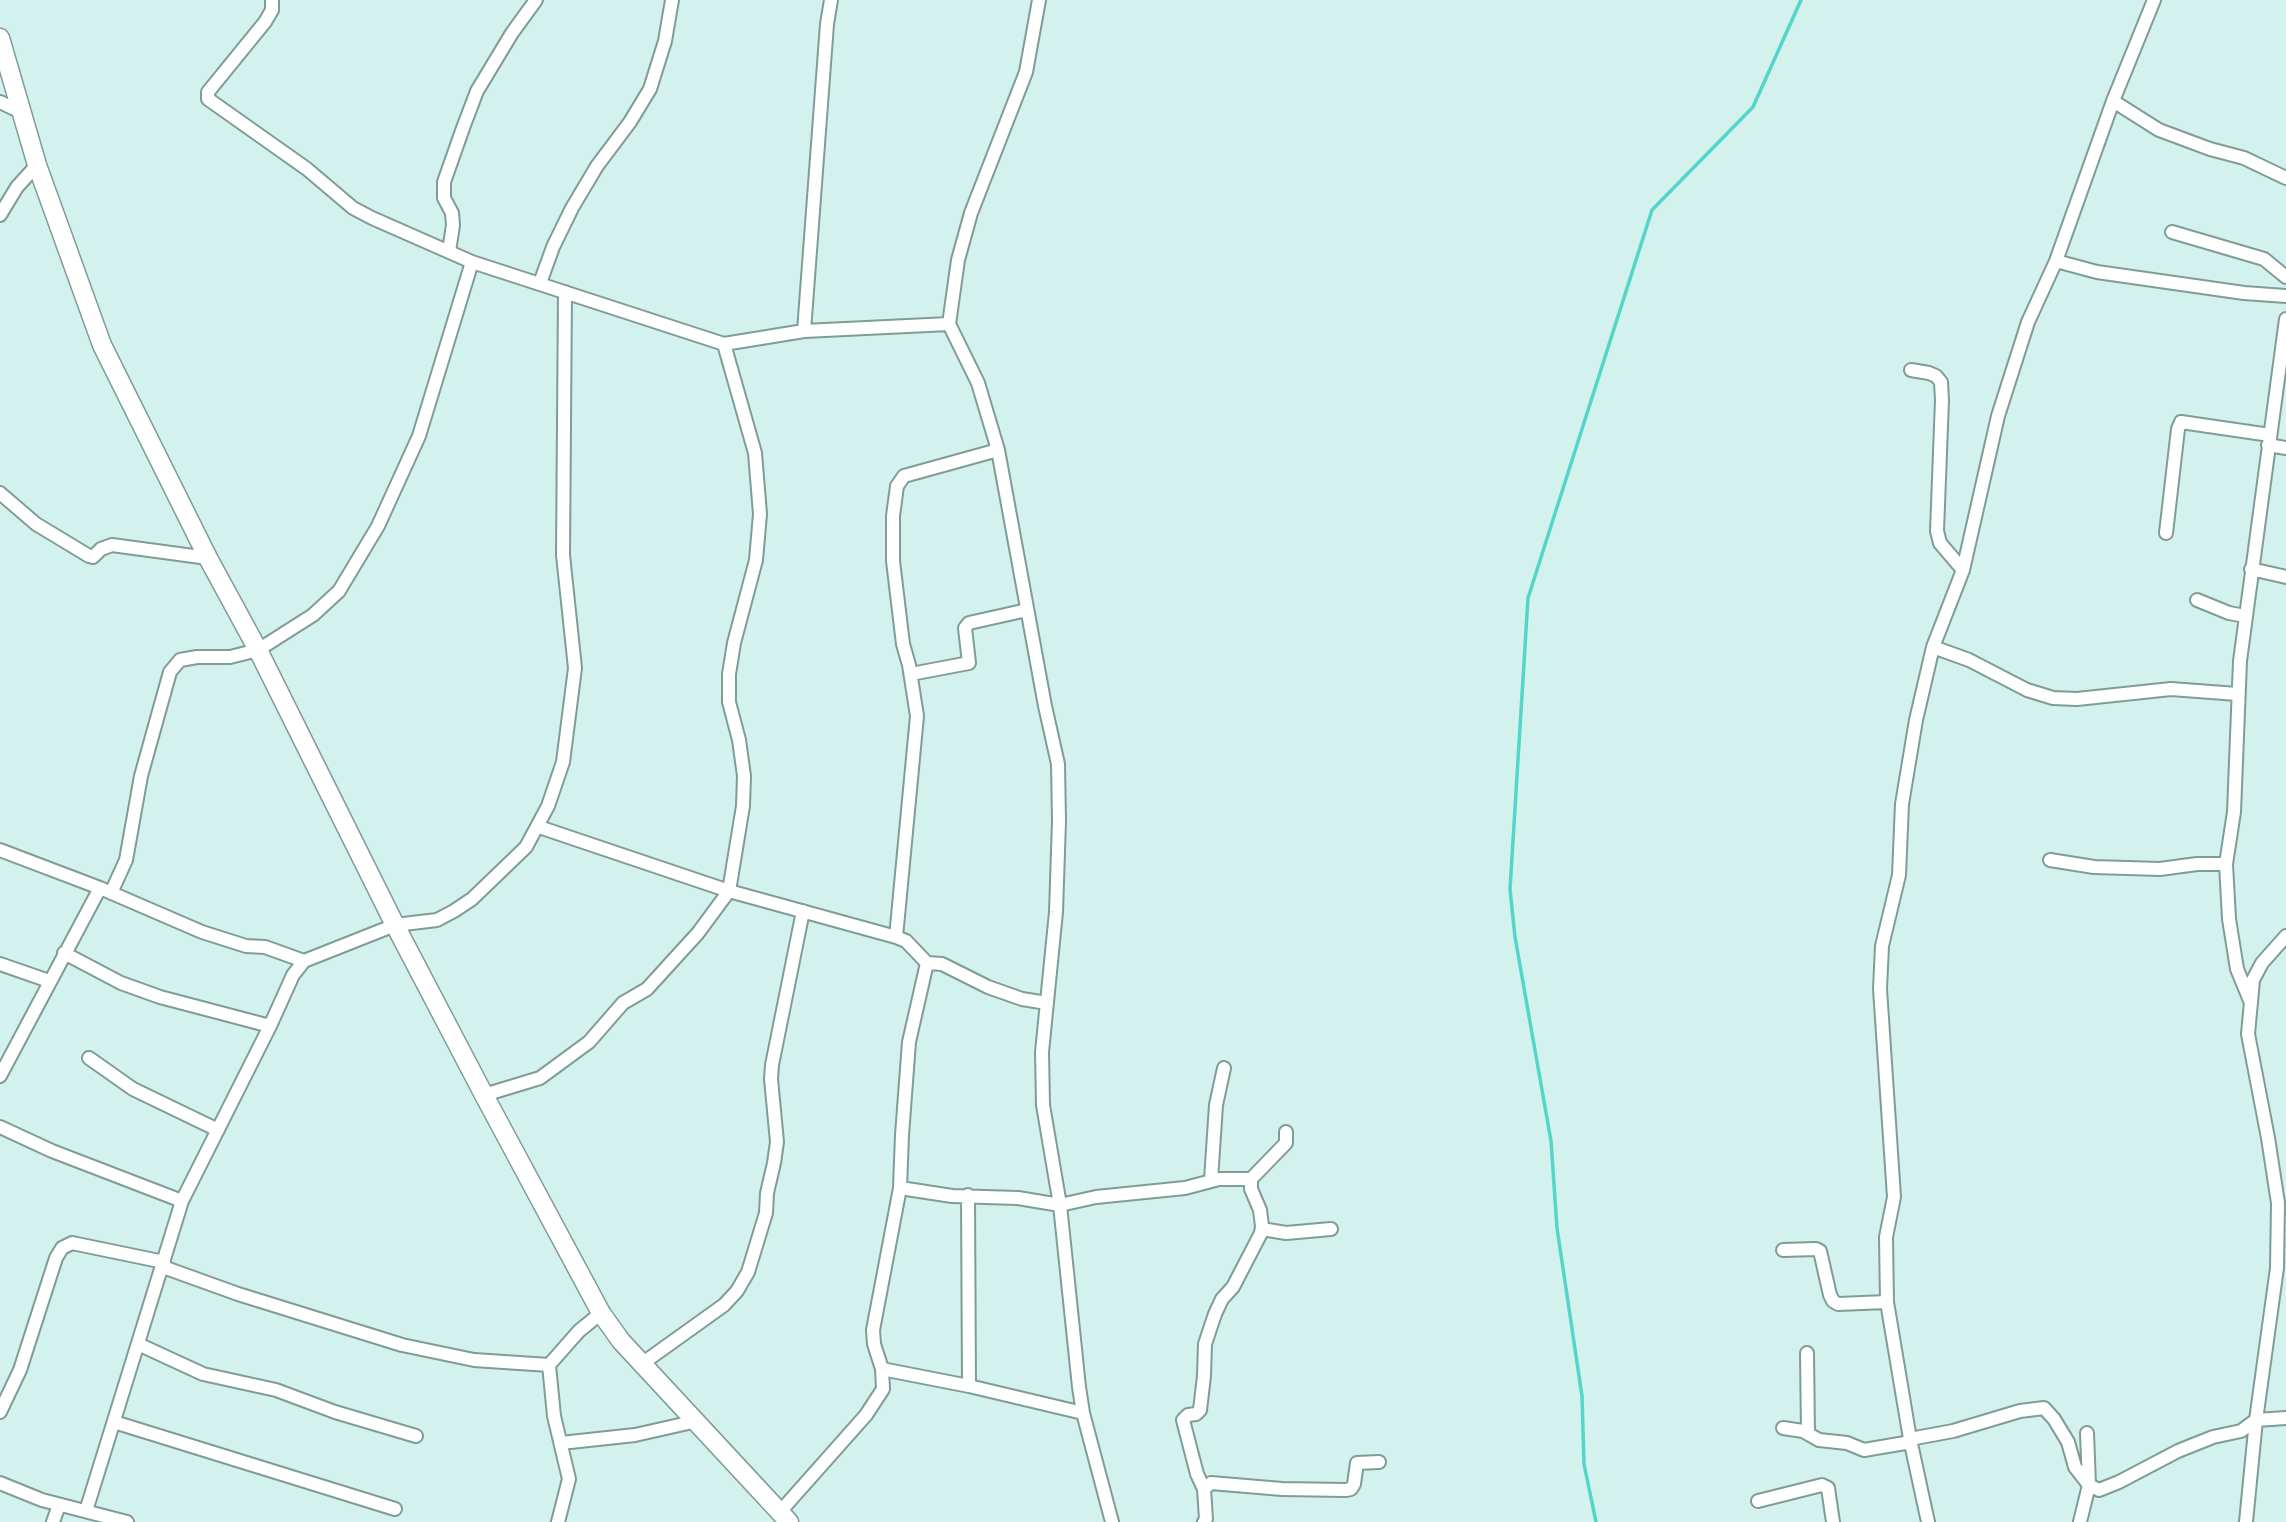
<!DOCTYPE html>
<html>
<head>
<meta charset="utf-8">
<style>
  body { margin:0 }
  canvas { display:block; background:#d3f1ed }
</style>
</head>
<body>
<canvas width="2286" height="1522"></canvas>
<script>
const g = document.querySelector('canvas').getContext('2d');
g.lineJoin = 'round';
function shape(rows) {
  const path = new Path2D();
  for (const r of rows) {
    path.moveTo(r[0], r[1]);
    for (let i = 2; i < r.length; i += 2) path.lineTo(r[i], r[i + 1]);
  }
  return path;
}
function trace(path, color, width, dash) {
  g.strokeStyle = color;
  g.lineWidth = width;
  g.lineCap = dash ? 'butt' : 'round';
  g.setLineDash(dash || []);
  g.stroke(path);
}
trace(shape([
  [1596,1522,1584,1464,1582,1396,1557,1228,1551,1141,1515,937,1510,889,1528,598,1652,210,1753,107,1801,0]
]), '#54d5c9', 3.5);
const street = shape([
  [272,0,272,10,265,22,208,92,208,99,307,169,353,208,372,218,472,262,724,344,804,331,949,324],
  [1039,0,1026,72,971,213,958,260,949,324,978,383,998,450,1045,706,1058,764,1059,821,1056,912,1042,1052,1043,1105,1060,1205,1079,1387,1083,1413,1112,1522],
  [2113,101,2159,130,2210,149,2244,158,2286,178],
  [0,102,21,112],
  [0,215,17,187,37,165],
  [2172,232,2264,259,2286,277],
  [449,251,453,225,452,213,444,198,444,182,463,128,477,91,512,33,536,0],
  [2056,261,2097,272,2244,293,2286,296],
  [540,283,553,247,572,208,597,166,630,122,650,89,665,41,672,0],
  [804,331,827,24,831,0],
  [1911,370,1929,373,1936,376,1941,382,1942,400,1937,531,1940,543,1963,570],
  [2268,445,2286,448],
  [0,493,36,524,89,556,93,557,101,549,112,545,208,558],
  [2166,533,2178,429,2181,422,2270,435],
  [2251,569,2286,577],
  [2197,600,2229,613,2245,616],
  [1933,647,1969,660,2027,690,2053,698,2077,699,2171,689,2237,694],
  [911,674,969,663,965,628,969,623,1027,610],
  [539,827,729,891,896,937,906,941,927,963,942,964,988,987,1022,999,1047,1003],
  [0,850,100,888,202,932,246,946,265,947,304,961],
  [2050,860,2094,867,2160,869,2197,864,2226,864],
  [111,893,126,860,141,776,170,672,180,660,197,657,230,657,258,650,313,615,339,591,378,526,419,436,472,262],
  [896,937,917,716,909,665,903,644,893,561,893,516,897,486,904,476,998,450],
  [64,953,121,983,160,997,270,1026],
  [0,964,49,981],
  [2251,1003,2237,969,2229,919,2226,864,2234,812,2240,661,2286,319],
  [89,1058,133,1089,218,1130],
  [0,1076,100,888],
  [484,1095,540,1078,589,1042,623,1003,647,989,698,933,729,891,743,806,744,776,739,740,729,702,729,674,734,643,756,560,760,514,755,453,724,344],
  [0,1127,52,1151,182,1201],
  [1211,1180,1216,1105,1224,1068],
  [900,1188,952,1196,1018,1198,1060,1205,1096,1197,1185,1188,1219,1179,1251,1179],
  [968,1195,969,1386],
  [1262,1229,1286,1233,1331,1229],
  [1783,1250,1816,1249,1820,1251,1830,1295,1833,1301,1838,1304,1887,1302],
  [163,1267,238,1294,402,1345,474,1360,549,1365],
  [138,1344,203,1374,276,1390,335,1412,416,1436],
  [1807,1353,1808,1433],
  [643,1363,724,1305,737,1291,748,1272,766,1213,767,1193,774,1163,777,1142,771,1079,772,1065,803,911],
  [882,1369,969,1386,1083,1413],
  [0,1412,20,1370,56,1258,62,1248,72,1243,164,1262],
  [114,1422,395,1509],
  [1783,1428,1803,1431,1819,1440,1847,1443,1864,1450,1911,1442],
  [1910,1439,1953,1431,2020,1411,2044,1408,2054,1419,2068,1442,2075,1467,2089,1485,2099,1490,2119,1482,2178,1451,2213,1437,2241,1431,2256,1420,2286,1418],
  [561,1443,635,1435,697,1421],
  [0,1483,42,1500,127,1522],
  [1204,1489,1197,1474,1183,1420,1188,1415,1196,1414,1200,1410,1204,1376,1205,1344,1215,1314,1222,1299,1233,1287,1261,1233,1262,1226,1260,1210,1251,1189,1251,1179,1286,1143,1286,1132],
  [1758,1501,1822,1485,1828,1488,1833,1522],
  [86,1511,182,1201,270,1026,293,975,304,961,395,925,437,920,454,911,472,899,526,847,548,806,563,762,575,668,563,555,565,292],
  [779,1513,866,1415,883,1389,882,1369,874,1344,873,1330,900,1188,902,1135,909,1042,927,963],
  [53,1522,59,1505],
  [558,1522,569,1479,554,1416,549,1365,579,1331,601,1313],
  [1204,1522,1206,1519,1204,1489,1211,1483,1282,1489,1346,1490,1351,1489,1354,1484,1357,1463,1379,1462],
  [1928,1522,1910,1439,1887,1302,1886,1237,1894,1197,1880,989,1882,946,1899,875,1902,804,1916,720,1933,647,1963,570,1998,416,2028,322,2056,261,2113,101,2154,0],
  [2080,1522,2089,1485,2087,1433],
  [2246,1522,2256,1420,2277,1268,2278,1203,2268,1138,2248,1034,2253,980,2262,963,2286,936]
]);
const secondary = shape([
  [0,38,37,165,102,345,208,558,258,650,395,925,484,1095,601,1313,621,1341,789,1522]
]);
trace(street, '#809c98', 16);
trace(secondary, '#809c98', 21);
trace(street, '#fff', 12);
trace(secondary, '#fff', 18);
</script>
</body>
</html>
